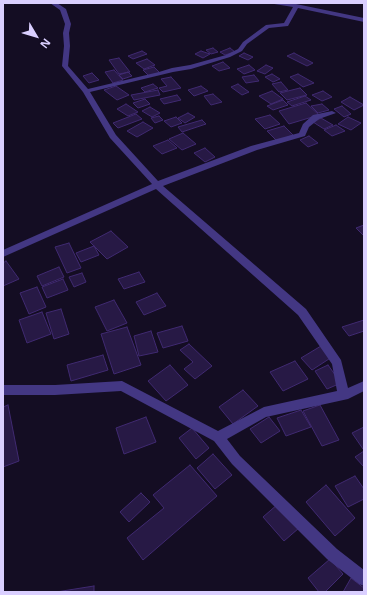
<!DOCTYPE html>
<html>
<head>
<meta charset="utf-8">
<style>
  body { margin:0 }
  #map { position:relative; width:367px; height:595px; overflow:hidden; background:#140d23; font-family:"Open Sans",sans-serif }
  canvas { display:block }
  .frame { position:absolute; inset:0; border:4px solid #dacfff; pointer-events:none }
  .north { position:absolute; left:16px; top:16px; width:40px; height:40px; -webkit-text-stroke:3px #140d23; paint-order:stroke; rotate:128deg; font-size:11px; font-weight:700; line-height:16px; text-align:center; color:#dacfff }
  .north::after { content:''; display:block; margin:auto; width:14px; height:18px; background:#dacfff; clip-path:polygon(50% 0,100% 100%,50% 72%,0 100%) }
</style>
</head>
<body>
<div id="map">
<canvas width="367" height="595"></canvas>
<div class="frame"></div>
<div class="north">N</div>
</div>
<script>
const g = document.querySelector('canvas').getContext('2d');
g.lineJoin = 'round';
function fillPath(path, color) {
  g.fillStyle = color;
  g.fill(path, 'evenodd');
}
function shape(rows) {
  const path = new Path2D();
  for (const r of rows) {
    path.moveTo(r[0], r[1]);
    for (let i = 2; i < r.length; i += 2) path.lineTo(r[i], r[i + 1]);
  }
  return path;
}
function trace(path, color, width, dash) {
  g.strokeStyle = color;
  g.lineWidth = width;
  g.lineCap = dash ? 'butt' : 'round';
  g.setLineDash(dash || []);
  g.stroke(path);
}
const building = shape([
  [213,48,218,52,211,54,206,50,213,48],
  [230,48,235,52,225,55,220,52,230,48],
  [142,51,147,54,133,59,128,56,142,51],
  [201,51,210,54,203,58,195,54,201,51],
  [244,53,253,57,248,60,239,56,244,53],
  [294,53,313,63,307,66,287,56,294,53],
  [119,58,130,72,119,74,109,60,119,58],
  [147,59,155,65,144,69,136,63,147,59],
  [223,62,230,68,219,71,212,66,223,62],
  [249,65,255,70,244,74,237,69,249,65],
  [266,65,273,68,265,74,257,71,266,65],
  [154,67,160,73,149,76,143,70,154,67],
  [114,70,123,80,113,83,105,72,114,70],
  [128,72,132,76,123,79,119,75,128,72],
  [92,73,99,80,89,83,83,76,92,73],
  [272,74,280,79,273,82,265,77,272,74],
  [298,74,314,83,303,87,290,77,298,74],
  [254,75,259,81,246,83,242,77,254,75],
  [171,77,181,88,163,92,159,88,167,86,161,79,171,77],
  [281,82,288,90,279,92,272,84,281,82],
  [153,84,158,88,145,92,141,88,153,84],
  [238,84,249,92,242,95,231,87,238,84],
  [116,86,129,95,117,100,104,90,116,86],
  [201,86,208,91,194,96,188,90,201,86],
  [300,88,307,95,287,100,280,93,300,88],
  [158,90,160,95,134,100,131,95,158,90],
  [272,91,283,99,271,104,259,96,272,91],
  [323,91,332,97,322,101,312,95,323,91],
  [213,94,222,102,211,105,204,96,213,94],
  [177,95,181,100,164,104,160,99,177,95],
  [305,96,311,100,292,106,287,102,305,96],
  [350,97,364,105,354,110,341,102,350,97],
  [145,99,150,104,138,108,133,103,145,99],
  [283,100,288,105,273,110,267,106,283,100],
  [306,103,319,115,289,124,279,111,306,103],
  [126,104,138,112,128,116,117,109,126,104],
  [322,104,329,110,318,113,311,106,322,104],
  [342,106,351,114,344,117,334,109,342,106],
  [150,107,160,113,152,117,142,111,150,107],
  [188,113,195,117,185,123,178,118,188,113],
  [136,114,142,119,118,128,113,123,136,114],
  [270,115,280,124,265,129,255,119,270,115],
  [159,116,163,120,155,123,151,118,159,116],
  [176,117,182,123,171,127,164,121,176,117],
  [348,117,361,123,351,130,338,124,348,117],
  [321,118,333,125,324,129,313,122,321,118],
  [202,120,206,124,182,132,178,127,202,120],
  [143,122,153,128,137,137,127,131,143,122],
  [336,125,345,131,332,136,324,130,336,125],
  [284,126,293,135,277,141,267,131,284,126],
  [183,133,196,144,182,150,169,139,183,133],
  [309,136,318,143,308,147,300,140,309,136],
  [168,140,177,148,162,154,153,146,168,140],
  [205,148,215,157,205,162,194,153,205,148],
  [364,225,364,236,356,228,364,225],
  [111,231,128,247,107,259,90,242,111,231],
  [69,243,81,268,67,273,55,247,69,243],
  [94,246,99,255,81,262,76,253,94,246],
  [6,261,19,279,3,286,3,263,6,261],
  [59,267,64,277,42,286,37,276,59,267],
  [139,272,145,282,124,289,118,279,139,272],
  [82,273,86,282,74,287,69,277,82,273],
  [63,279,68,290,47,298,42,287,63,279],
  [37,287,46,307,29,314,20,293,37,287],
  [157,293,166,306,144,315,136,302,157,293],
  [114,300,127,323,107,331,95,307,114,300],
  [61,309,69,334,54,339,46,313,61,309],
  [42,312,51,334,27,343,19,320,42,312],
  [364,320,364,331,349,336,342,327,364,320],
  [182,326,188,341,163,348,157,333,182,326],
  [127,327,141,365,114,374,101,334,127,327],
  [151,331,158,352,139,356,134,336,151,331],
  [189,344,212,366,195,379,184,369,193,362,180,350,189,344],
  [321,346,332,357,312,370,301,358,321,346],
  [103,355,108,370,71,381,67,365,103,355],
  [295,361,308,379,283,391,270,372,295,361],
  [170,365,188,385,166,401,148,381,170,365],
  [328,365,341,383,327,389,315,371,328,365],
  [243,390,258,406,233,424,219,407,243,390],
  [8,405,19,461,3,467,3,407,8,405],
  [320,405,339,440,322,446,303,411,320,405],
  [301,410,311,427,286,436,277,418,301,410],
  [146,417,156,442,124,454,116,428,146,417],
  [269,417,280,431,261,443,250,429,269,417],
  [364,427,364,448,363,449,352,433,364,427],
  [192,428,209,448,196,459,179,438,192,428],
  [364,451,364,467,355,457,364,451],
  [213,454,232,475,215,489,197,468,213,454],
  [190,465,217,496,143,560,127,538,164,508,153,495,190,465],
  [355,476,364,489,364,499,348,507,335,486,355,476],
  [326,485,355,518,335,536,306,502,326,485],
  [141,493,150,502,129,522,120,512,141,493],
  [278,504,299,528,284,541,263,517,278,504],
  [330,559,343,574,325,592,319,592,308,578,330,559],
  [351,578,364,588,364,592,343,592,351,578],
  [94,586,94,592,56,592,94,586]
]);
fillPath(building, '#271945');
trace(building, '#402a71', 1);
fillPath(shape([
  [50,3,57,3,66,9,71,24,69,33,70,46,68,66,88,89,159,72,172,68,190,65,226,55,238,49,243,42,266,25,284,23,293,7,268,3,296,4,364,18,364,22,298,8,288,26,269,28,247,44,242,51,230,57,191,69,173,72,90,92,116,135,158,181,251,146,299,133,303,124,313,115,332,111,336,113,319,119,309,127,305,136,257,150,163,186,306,309,341,360,348,388,364,381,364,391,348,399,266,417,227,439,240,456,337,549,364,570,364,586,359,584,327,559,232,464,214,441,121,391,55,395,3,395,3,385,55,385,122,381,218,431,264,407,337,391,332,364,298,315,156,189,3,257,3,250,152,184,110,138,83,92,62,66,64,46,63,33,65,24,60,10,50,3]
]), '#433783');
</script>
</body>
</html>
